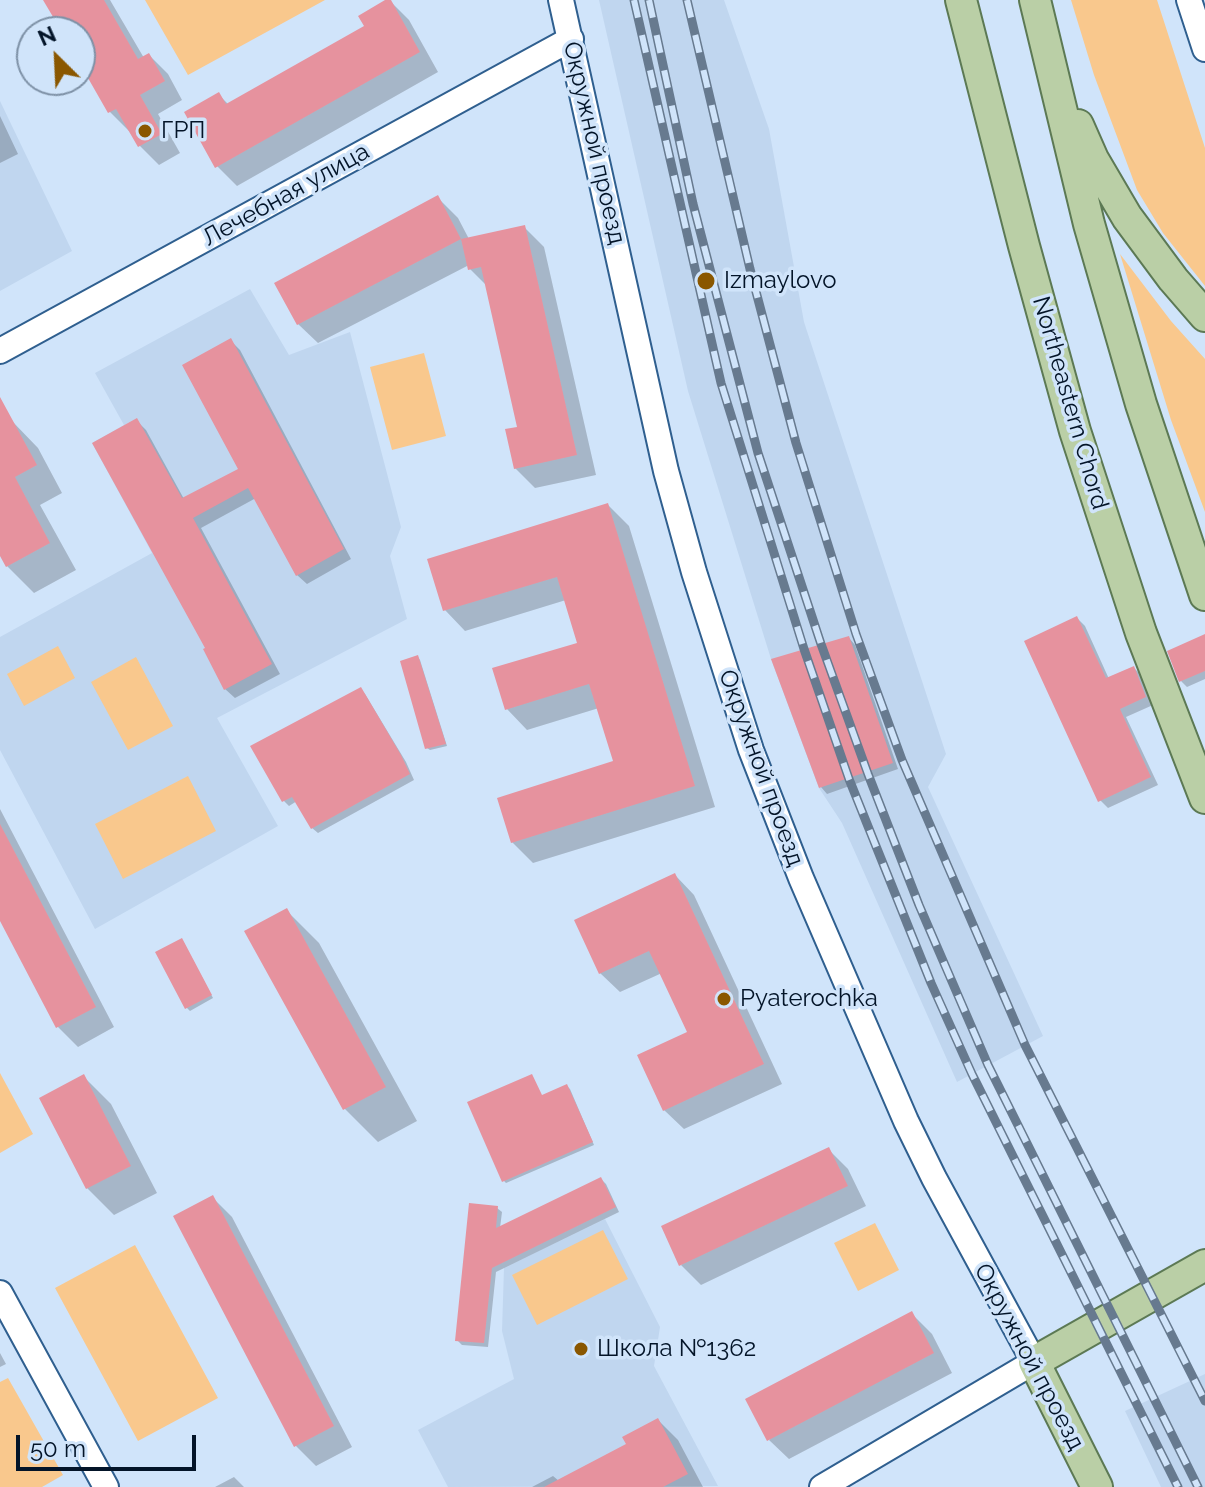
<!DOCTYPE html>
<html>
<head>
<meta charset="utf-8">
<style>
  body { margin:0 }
  #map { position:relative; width:1205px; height:1487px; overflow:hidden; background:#d0e4fa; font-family:Raleway,sans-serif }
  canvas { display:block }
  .north { position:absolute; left:16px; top:16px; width:80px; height:80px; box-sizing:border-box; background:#d0e4fa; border:2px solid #7e91a6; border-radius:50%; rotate:336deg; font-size:22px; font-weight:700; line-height:32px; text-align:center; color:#031428 }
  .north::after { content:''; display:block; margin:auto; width:28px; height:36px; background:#8a5700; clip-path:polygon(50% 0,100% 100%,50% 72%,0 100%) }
  .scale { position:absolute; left:16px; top:1435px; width:180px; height:36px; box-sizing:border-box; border:4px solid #031428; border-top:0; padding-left:10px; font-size:24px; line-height:28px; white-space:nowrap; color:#031428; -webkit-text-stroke:6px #d0e4fa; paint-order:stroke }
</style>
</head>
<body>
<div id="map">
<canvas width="1205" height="1487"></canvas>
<div class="north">N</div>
<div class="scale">50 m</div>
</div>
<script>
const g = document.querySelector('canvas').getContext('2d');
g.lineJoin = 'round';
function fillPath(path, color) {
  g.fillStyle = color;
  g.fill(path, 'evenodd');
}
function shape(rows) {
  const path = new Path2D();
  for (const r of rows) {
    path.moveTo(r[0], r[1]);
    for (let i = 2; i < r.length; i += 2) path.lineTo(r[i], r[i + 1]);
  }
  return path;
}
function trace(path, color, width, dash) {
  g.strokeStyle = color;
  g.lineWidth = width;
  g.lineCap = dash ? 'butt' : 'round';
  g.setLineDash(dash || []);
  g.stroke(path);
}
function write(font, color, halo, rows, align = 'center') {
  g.font = font + ' Raleway,sans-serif';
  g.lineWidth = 7;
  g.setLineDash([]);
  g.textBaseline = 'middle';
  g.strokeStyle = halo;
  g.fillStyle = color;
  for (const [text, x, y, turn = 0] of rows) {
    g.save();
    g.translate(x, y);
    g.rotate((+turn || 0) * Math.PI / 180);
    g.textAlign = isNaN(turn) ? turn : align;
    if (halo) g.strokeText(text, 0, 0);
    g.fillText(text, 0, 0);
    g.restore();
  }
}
fillPath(shape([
  [599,0,724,0,769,129,804,322,946,754,928,787,1043,1036,957,1082,842,823,819,788,771,659,688,391],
  [0,101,72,251,0,291],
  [250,289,289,355,350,332,401,527,390,556,407,619,217,718,278,826,95,929,0,750,0,637,152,553,92,443,124,425,95,373],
  [605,1219,660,1327,654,1366,718,1486,448,1487,418,1430,514,1379,502,1331,504,1268],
  [1205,1374,1205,1487,1161,1487,1125,1411]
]), '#c0d6ef');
fillPath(shape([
  [145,0,325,0,188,75],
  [1071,0,1157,0,1205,148,1205,286,1163,233,1137,190,1094,75],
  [1120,254,1171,321,1205,359,1205,512,1171,420],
  [424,353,446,436,392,450,370,367],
  [58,646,75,678,24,706,7,674],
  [136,657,173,726,128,750,91,682],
  [188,776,216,831,123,879,95,824],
  [0,1073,33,1134,0,1153],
  [875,1223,899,1270,858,1291,834,1243],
  [603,1230,628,1279,537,1325,512,1275],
  [135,1245,218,1398,138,1441,55,1288],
  [8,1378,63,1475,42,1487,0,1487,0,1382]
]), '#f9c88d');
fillPath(shape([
  [45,0,110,0,144,58,149,55,168,74,182,100,158,114,180,153,159,165,140,146,131,130,129,131,110,112,80,60,80,32,64,32],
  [389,0,409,20,438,72,237,186,217,166,218,94,229,105,366,27],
  [0,116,18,154,0,163],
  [438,198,458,218,469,239,524,227,544,247,596,475,535,488,515,468,519,428,487,286,470,269,469,265,318,343,298,324],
  [231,341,240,350,351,559,307,584,297,575,256,498,201,528,280,674,235,698,225,689,137,421,146,430,184,499,241,470],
  [11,420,38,448,62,493,40,505,76,570,34,593,7,566,0,552,0,426],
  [608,505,629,526,715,807,533,863,512,842,616,763,599,708,527,730,507,709,580,644,566,600,465,631,445,610],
  [1077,618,1085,626,1109,679,1134,668,1142,676,1153,705,1126,717,1158,785,1108,808,1100,800],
  [1205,636,1205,679,1187,687,1181,681],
  [849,638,855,645,898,769,827,794,821,787],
  [418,657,420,660,447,746,430,750,427,748],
  [360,689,365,694,406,762,414,780,318,833,312,828,297,801,289,806,284,801,253,747],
  [0,809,114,1027,78,1047,58,1027,0,916],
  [675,875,694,895,782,1084,684,1129,664,1110,690,1033,662,973,620,992,600,973],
  [286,910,319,943,417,1121,378,1142,345,1109,247,932],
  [184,943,213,998,190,1011,187,1008],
  [532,1076,542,1097,567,1086,570,1089,594,1145,506,1183,504,1181],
  [84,1077,111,1104,157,1193,114,1215,87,1188],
  [828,1149,848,1169,866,1206,701,1285,681,1265],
  [601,1179,606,1184,619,1212,496,1272,488,1347,462,1345,457,1340,497,1208,502,1212,500,1228],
  [213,1198,232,1217,352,1447,316,1466,296,1446],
  [912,1314,932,1334,952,1373,789,1459,769,1440],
  [0,1353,6,1364,0,1367],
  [658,1420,678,1440,703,1487,532,1487,553,1476,559,1481,628,1445],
  [234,1477,244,1487,215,1487]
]), '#0003');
fillPath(shape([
  [43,0,104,0,138,59,149,53,165,81,140,95,162,134,138,147,116,109,108,113,80,64,80,32,62,32],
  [385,0,391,0,420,52,215,168,184,112,219,92,226,104,364,26,358,16],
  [438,195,461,239,297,325,274,283],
  [525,225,577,455,514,469,505,429,517,427,481,267,468,270,461,239],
  [231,338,344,549,296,576,248,488,193,518,272,664,224,690,203,649,205,648,92,443,137,418,182,498,238,469,182,365],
  [0,397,37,465,15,477,50,543,6,567,0,556],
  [608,503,695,786,511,843,497,798,613,761,589,684,505,710,492,668,577,643,557,577,443,611,427,559],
  [1077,616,1106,678,1134,666,1146,697,1120,709,1151,777,1098,802,1024,641],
  [1205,634,1205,671,1179,682,1167,651],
  [849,636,893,763,819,788,771,659],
  [418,655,446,744,425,749,400,661],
  [361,687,401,755,410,774,311,829,292,797,282,802,250,746],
  [0,824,96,1007,56,1028,0,921],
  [675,873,764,1064,663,1111,637,1055,687,1032,649,951,599,974,574,920],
  [287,908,386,1087,343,1110,244,931],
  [182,938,212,995,185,1009,155,952],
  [84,1074,131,1166,86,1189,39,1098],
  [532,1074,542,1095,567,1084,593,1142,502,1182,467,1102],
  [829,1147,848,1186,679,1266,661,1226],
  [601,1177,616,1207,492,1268,484,1343,455,1341,469,1203,498,1206,496,1228],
  [213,1195,334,1426,294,1447,173,1216],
  [912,1311,934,1353,767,1441,745,1399],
  [658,1418,688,1474,663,1487,544,1487,626,1444,622,1437]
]), '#e6929e');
const minor = shape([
  [561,0,666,471,694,572,751,750,801,878,906,1121,934,1178,1034,1362,822,1487],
  [1189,0,1205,49],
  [0,351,571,39],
  [0,1293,106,1487]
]);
const major = shape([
  [961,0,1024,246,1075,431,1141,633,1205,798],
  [1035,0,1089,224,1141,404,1205,595],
  [1078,125,1093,159,1127,217,1173,279,1205,316],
  [1097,1487,1034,1362,1205,1265]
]);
trace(minor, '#2f5f8f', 28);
trace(major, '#5c7954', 34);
trace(minor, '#fff', 24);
trace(major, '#bacfa6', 30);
const rail = shape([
  [634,0,721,383,804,649,849,779,931,983,972,1074,1178,1487],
  [649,0,693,204,758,453,821,644,868,774,919,905,988,1065,1198,1487],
  [687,0,750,269,796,443,856,634,902,760,1025,1045,1205,1401]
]);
trace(rail, '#677a8f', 9);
trace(rail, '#d0e4fa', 6, [18]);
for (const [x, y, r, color] of [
  [145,131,8,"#8a5700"],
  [706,281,10,"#8a5700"],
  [724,999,8,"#8a5700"],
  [581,1349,8,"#8a5700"]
]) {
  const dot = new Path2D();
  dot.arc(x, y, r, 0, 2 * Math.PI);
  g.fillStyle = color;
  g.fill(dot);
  trace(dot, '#d0e4fa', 3);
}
write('24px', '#031428', '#d0e4fa', [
  ["ГРП",161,131],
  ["Izmaylovo",724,281],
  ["Pyaterochka",740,999],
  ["Школа №1362",597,1349]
], 'left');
write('24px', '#031428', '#d0e4fa', [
  ["Окружной проезд",594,143,77],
  ["Лечебная улица",286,195,-29],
  ["Northeastern Chord",1070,403,74],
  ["Окружной проезд",761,768,70],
  ["Окружной проезд",1029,1357,62]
]);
</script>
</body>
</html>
